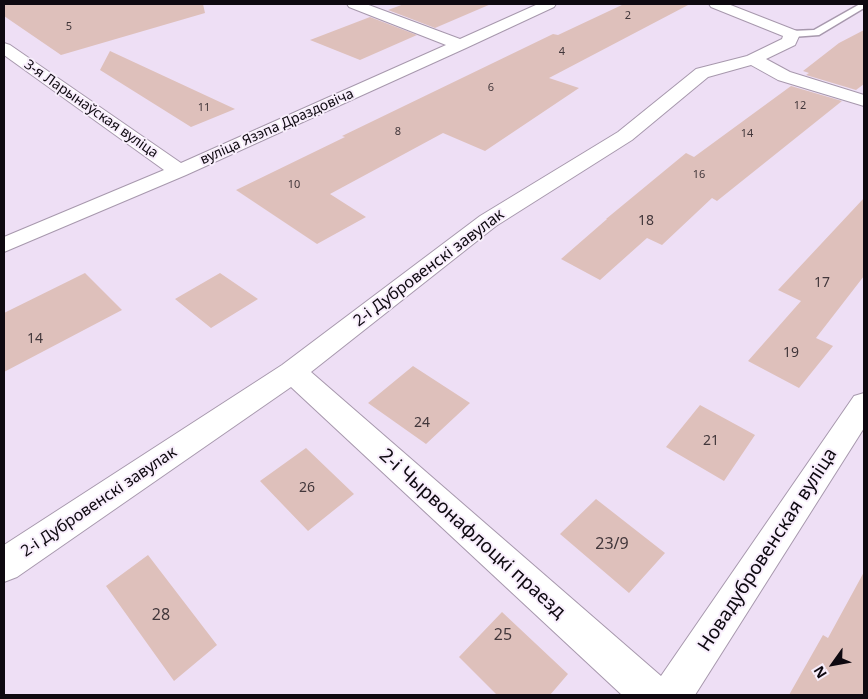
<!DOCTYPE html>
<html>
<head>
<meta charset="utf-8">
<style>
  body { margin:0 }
  #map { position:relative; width:868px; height:699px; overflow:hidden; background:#eedff5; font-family:"Noto Sans",sans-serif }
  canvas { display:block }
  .frame { position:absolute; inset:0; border:5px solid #0e0910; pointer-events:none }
  .north { position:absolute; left:808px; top:639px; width:50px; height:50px; -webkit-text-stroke:4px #f8eefc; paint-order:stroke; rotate:238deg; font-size:14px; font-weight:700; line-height:20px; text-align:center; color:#0e0910 }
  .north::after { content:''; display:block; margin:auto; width:18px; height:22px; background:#0e0910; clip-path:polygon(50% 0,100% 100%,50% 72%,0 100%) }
</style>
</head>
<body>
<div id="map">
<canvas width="868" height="699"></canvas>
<div class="frame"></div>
<div class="north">N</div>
</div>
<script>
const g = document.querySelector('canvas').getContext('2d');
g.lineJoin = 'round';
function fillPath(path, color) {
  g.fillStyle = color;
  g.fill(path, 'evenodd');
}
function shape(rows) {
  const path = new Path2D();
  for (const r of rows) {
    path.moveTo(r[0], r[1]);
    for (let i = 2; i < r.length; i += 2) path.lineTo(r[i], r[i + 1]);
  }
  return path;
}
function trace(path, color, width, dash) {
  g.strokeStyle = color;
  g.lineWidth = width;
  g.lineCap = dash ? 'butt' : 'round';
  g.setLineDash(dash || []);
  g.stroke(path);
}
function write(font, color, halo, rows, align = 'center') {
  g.font = font + ' "Noto Sans",sans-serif';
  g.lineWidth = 4;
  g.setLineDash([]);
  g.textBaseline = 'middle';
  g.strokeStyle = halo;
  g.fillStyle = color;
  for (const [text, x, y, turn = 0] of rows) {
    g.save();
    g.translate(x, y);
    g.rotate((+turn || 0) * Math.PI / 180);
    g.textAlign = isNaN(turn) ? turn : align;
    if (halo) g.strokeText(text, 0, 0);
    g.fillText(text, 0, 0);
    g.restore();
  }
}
fillPath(shape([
  [4,4,203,4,205,13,61,55,4,16],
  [404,4,491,4,435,28,388,10],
  [624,4,690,4,549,78,579,88,485,151,443,133,330,194,366,217,317,244,236,190,345,137,342,136,553,34,558,35],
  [370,17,417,35,360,60,310,40],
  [864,30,864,84,856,90,806,75,809,73,803,71,839,43],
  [110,51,235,109,191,127,100,70],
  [791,86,842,101,717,201,712,198,662,245,647,238,600,280,561,259,607,219,606,219,686,153,694,157],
  [864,198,864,276,816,338,833,346,799,388,748,361,801,301,778,290],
  [85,273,122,310,4,372,4,313],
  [220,273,258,299,211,328,175,299],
  [413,366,470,403,426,444,368,403],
  [700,405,755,435,724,481,666,447],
  [306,448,354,494,308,531,260,481],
  [596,499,665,553,629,593,560,534],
  [148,555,217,645,174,681,106,586],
  [864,572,864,695,789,695,823,635,828,638],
  [502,612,568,674,550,695,497,695,459,657]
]), '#dec0bb');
const service = shape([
  [860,4,864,4,864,8,819,35,792,37,787,34,792,31,814,30,860,4]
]);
const minor = shape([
  [347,4,366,4,460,39,538,4,556,4,554,7,466,48,186,175,4,252,4,237,164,170,4,55,4,43,10,45,181,163,446,45,349,7,347,4],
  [709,4,728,4,797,31,800,34,795,45,766,59,790,72,864,95,864,106,778,80,751,65,708,77,632,140,496,226,311,372,661,676,854,396,864,393,864,428,695,695,622,695,291,387,17,577,4,582,4,545,282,365,480,216,618,132,696,69,747,56,782,39,783,36,711,7,709,4]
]);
trace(service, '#a798ad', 3);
trace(minor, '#a798ad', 2);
fillPath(service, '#fff');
fillPath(minor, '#fff');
write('11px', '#42373b', null, [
  ["2",628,16],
  ["5",69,27],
  ["4",562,52],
  ["6",491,88],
  ["12",800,106],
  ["11",204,108],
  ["8",398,132],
  ["14",747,134],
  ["16",699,175],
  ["10",294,185]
]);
write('14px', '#0e0910', '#f8eefc', [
  ["3-я Ларынаўская вуліца",91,109,35],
  ["вуліца Язэпа Драздовіча",277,127,-24]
]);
write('14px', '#42373b', null, [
  ["18",646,221],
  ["17",822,283],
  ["14",35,339],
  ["19",791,353],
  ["24",422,423],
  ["21",711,441],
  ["26",307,488]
]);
write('16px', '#0e0910', '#f8eefc', [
  ["2-і Дубровенскі завулак",429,268,-37],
  ["2-і Дубровенскі завулак",99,502,-34]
]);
write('16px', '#42373b', null, [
  ["23/9",612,544],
  ["28",161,615],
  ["25",503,635]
]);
write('19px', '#0e0910', '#f8eefc', [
  ["2-і Чырвонафлоцкі праезд",472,534,42],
  ["Новадубровенская вуліца",768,550,-57]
]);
</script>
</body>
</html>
